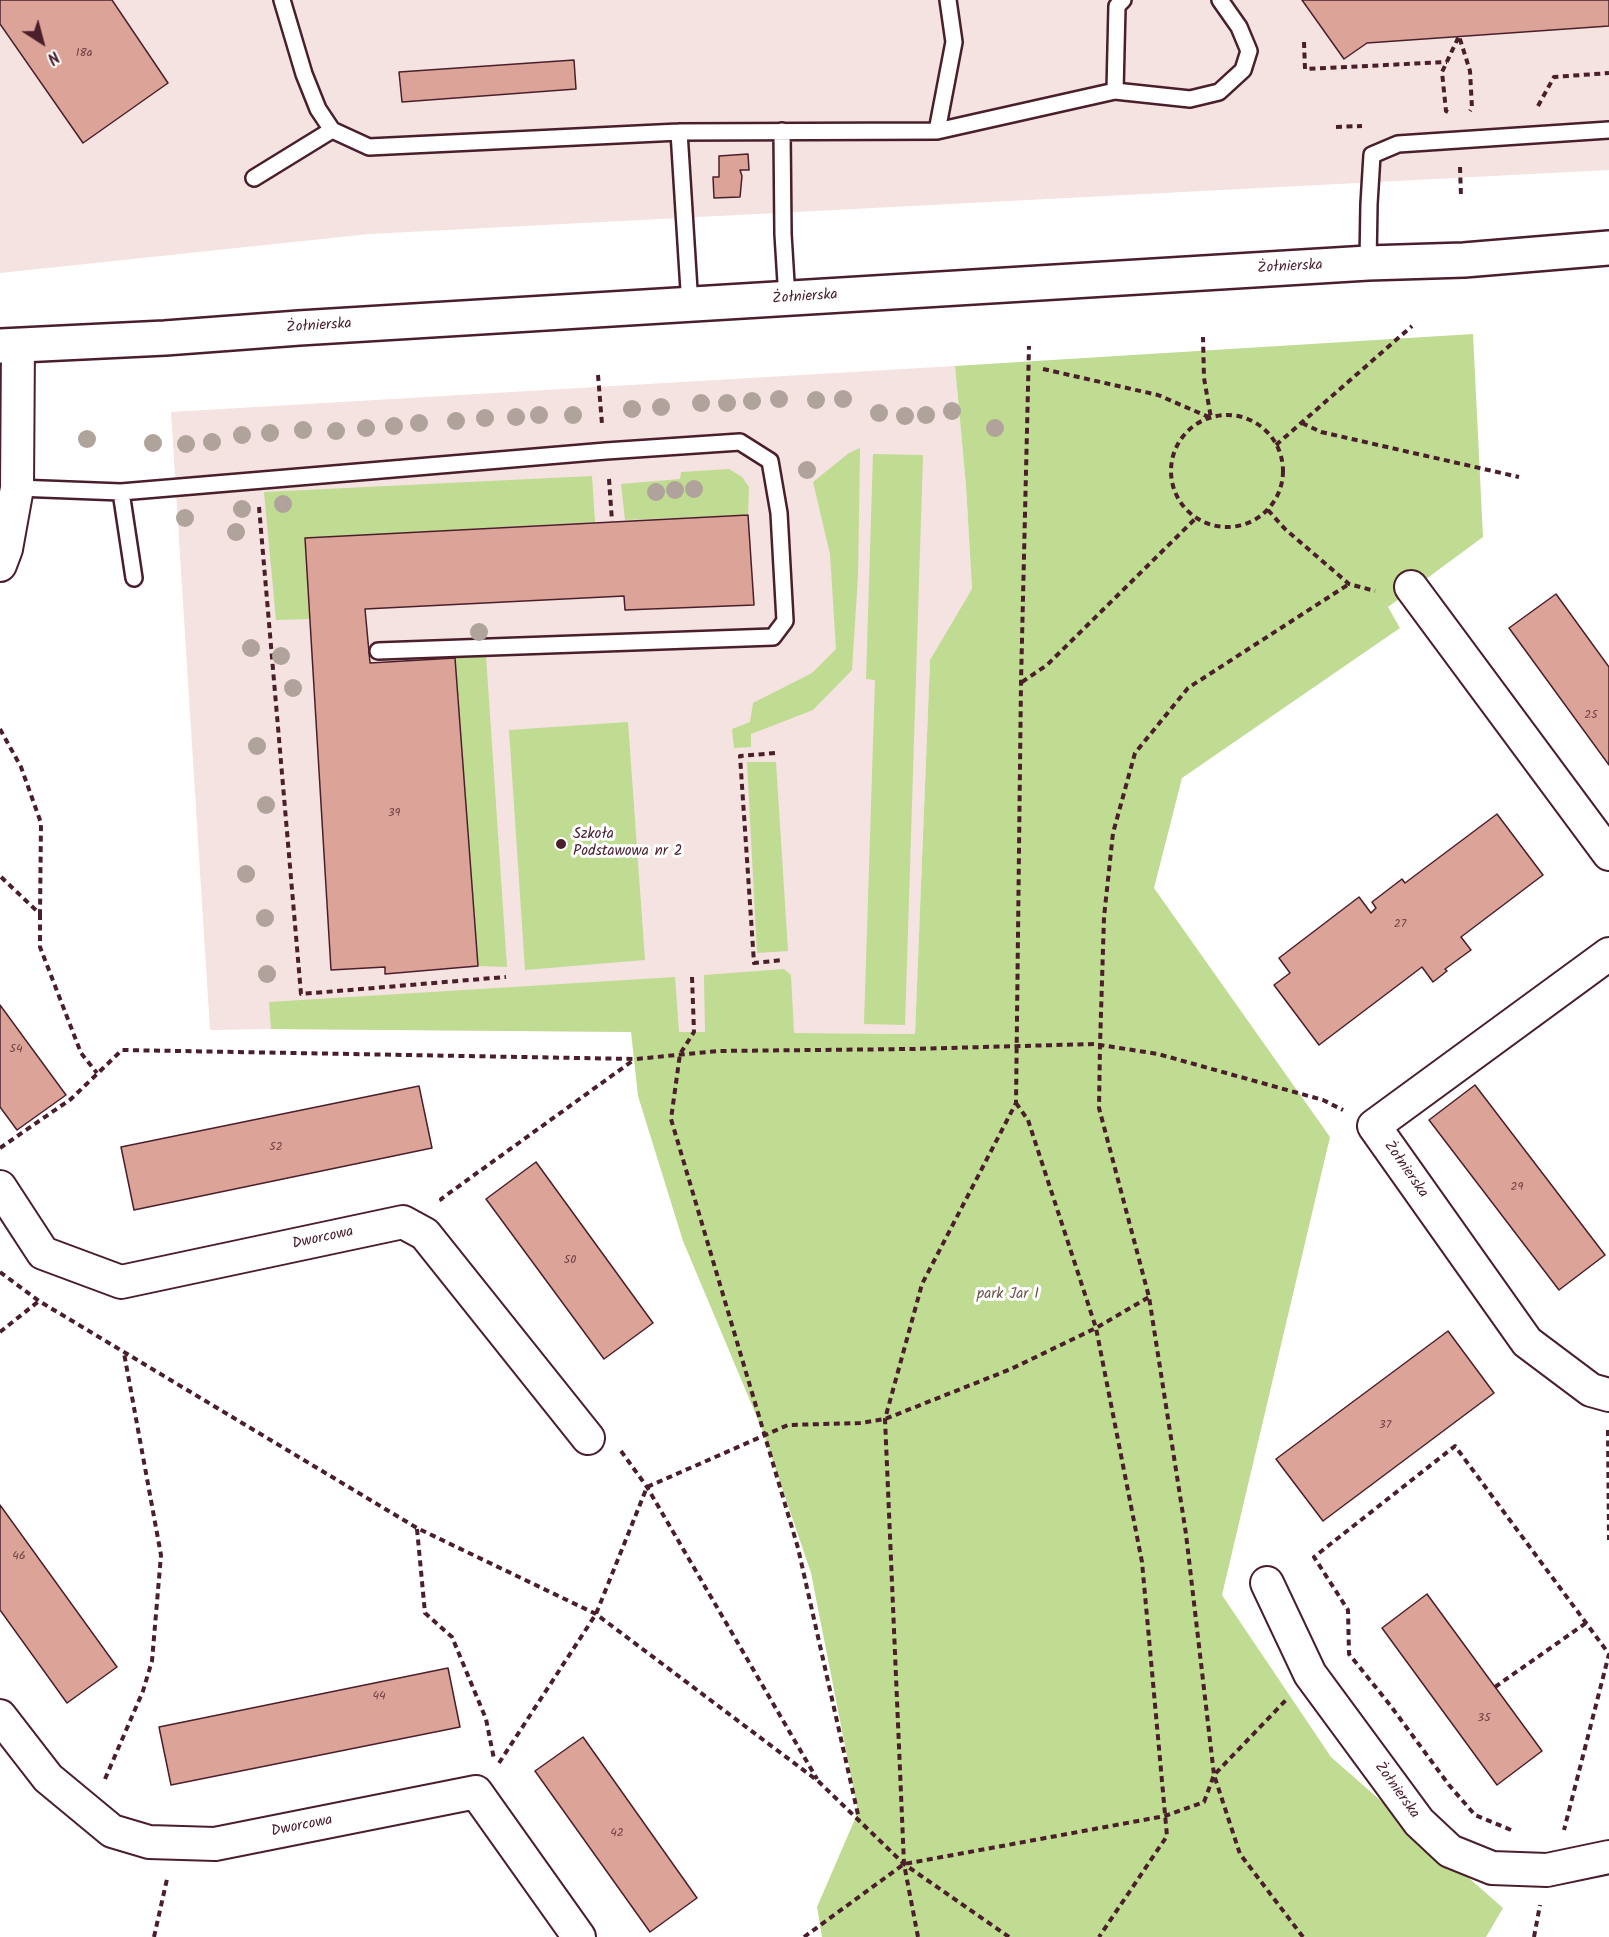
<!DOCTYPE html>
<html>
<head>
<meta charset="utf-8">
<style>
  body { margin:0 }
  #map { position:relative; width:1609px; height:1937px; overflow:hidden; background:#fff; font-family:Kalam,sans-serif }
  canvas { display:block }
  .north { position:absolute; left:12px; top:12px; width:60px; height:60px; -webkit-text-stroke:4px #fff; paint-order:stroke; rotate:144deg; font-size:16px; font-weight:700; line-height:24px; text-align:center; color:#4a1f2b }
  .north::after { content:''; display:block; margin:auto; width:21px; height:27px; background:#4a1f2b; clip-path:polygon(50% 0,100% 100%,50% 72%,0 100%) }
</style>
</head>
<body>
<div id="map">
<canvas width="1609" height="1937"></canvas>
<div class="north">N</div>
</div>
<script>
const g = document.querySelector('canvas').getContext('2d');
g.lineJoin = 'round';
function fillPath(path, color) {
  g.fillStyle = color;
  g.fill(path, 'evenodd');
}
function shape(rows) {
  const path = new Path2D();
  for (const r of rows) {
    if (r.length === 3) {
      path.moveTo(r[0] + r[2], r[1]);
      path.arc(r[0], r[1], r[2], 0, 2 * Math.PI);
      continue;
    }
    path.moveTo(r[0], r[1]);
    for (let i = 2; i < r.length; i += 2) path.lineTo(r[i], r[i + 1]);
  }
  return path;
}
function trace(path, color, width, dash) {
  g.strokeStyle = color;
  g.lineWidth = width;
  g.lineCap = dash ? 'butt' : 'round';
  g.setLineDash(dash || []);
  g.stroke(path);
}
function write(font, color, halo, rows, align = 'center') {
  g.font = font + ' Kalam,sans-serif';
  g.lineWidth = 6;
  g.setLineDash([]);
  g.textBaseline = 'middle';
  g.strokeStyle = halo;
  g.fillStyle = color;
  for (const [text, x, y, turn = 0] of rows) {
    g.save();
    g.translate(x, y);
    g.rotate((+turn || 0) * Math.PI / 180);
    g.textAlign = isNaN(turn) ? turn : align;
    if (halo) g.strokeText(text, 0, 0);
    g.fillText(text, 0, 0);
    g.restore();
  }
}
fillPath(shape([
  [0,0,1609,0,1609,170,369,234,0,273],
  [955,366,966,486,972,590,930,660,915,1034,271,1029,210,1030,171,412]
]), '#f4e3e0');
fillPath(shape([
  [1473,334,1483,537,1388,607,1400,628,1182,778,1154,888,1330,1137,1222,1595,1331,1757,1503,1908,1486,1937,822,1937,817,1907,858,1812,811,1573,762,1429,683,1241,638,1096,631,1032,271,1029,269,1002,675,977,679,1032,705,1032,704,975,784,969,791,975,794,1033,915,1034,930,660,972,589,966,486,955,366],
  [860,448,858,576,852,670,813,710,751,734,751,747,734,748,732,729,750,722,753,703,812,673,836,649,830,554,813,482,849,453],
  [873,454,923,455,905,1025,864,1024,875,680,866,679],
  [729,469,742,477,749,487,748,515,625,520,621,484,680,479,681,472],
  [592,476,595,522,306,538,310,619,276,620,264,492],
  [486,656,507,967,478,966,455,658],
  [628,722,645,960,525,970,509,730],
  [747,762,776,762,788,951,757,953]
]), '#c0db92');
const building = shape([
  [0,0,112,0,168,83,83,143,0,24,0,0],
  [1302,0,1609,0,1609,26,1367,43,1344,59,1302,0],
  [574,60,576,89,402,102,399,72,574,60],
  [748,154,749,170,740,170,742,176,740,197,714,198,713,177,719,177,719,156,748,154],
  [748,515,754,605,625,610,624,596,365,609,370,663,455,658,478,966,385,974,385,967,331,970,305,538,748,515],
  [1556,594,1609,667,1609,765,1509,628,1556,594],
  [1497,814,1543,875,1461,937,1471,950,1445,969,1447,971,1433,982,1422,967,1319,1045,1274,985,1290,973,1279,958,1359,897,1371,913,1376,908,1372,902,1402,879,1405,883,1497,814],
  [0,1005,66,1095,17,1130,0,1107,0,1005],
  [1475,1085,1605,1255,1559,1290,1429,1120,1475,1085],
  [419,1086,432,1148,134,1210,121,1147,419,1086],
  [536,1162,653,1323,604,1359,486,1199,536,1162],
  [1448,1331,1494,1393,1323,1521,1276,1459,1448,1331],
  [0,1505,117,1667,67,1703,0,1610,0,1505],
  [1427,1594,1542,1751,1497,1785,1382,1628,1427,1594],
  [448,1668,460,1727,171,1785,159,1727,448,1668],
  [583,1737,697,1898,650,1932,535,1771,583,1737]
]);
fillPath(building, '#dca398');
trace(building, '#4a1f2b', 1.5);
const lane = shape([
  [282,0,304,74,318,109,332,130,369,147,679,132,937,131,1115,91,1190,99,1219,92,1243,70,1249,51,1239,27,1220,0],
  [1115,91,1117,6,1123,0],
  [782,131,783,234,787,299],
  [937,131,954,42,948,0],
  [679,132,690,306],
  [254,178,332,130],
  [1368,263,1369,204,1372,155,1398,144,1609,130],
  [17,488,121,492,606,451,740,442,770,461,779,513,785,621,773,637,378,651],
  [121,492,134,578]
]);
const street = shape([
  [0,565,6,549,17,488,18,345],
  [1411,587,1609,854],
  [1609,954,1374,1126,1527,1342,1591,1390,1609,1395],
  [0,1187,43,1253,121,1282,403,1222,425,1234,588,1438],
  [1267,1583,1310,1674,1419,1822,1450,1851,1492,1868,1547,1870,1609,1857],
  [0,1716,48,1778,112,1831,149,1842,215,1844,476,1792,579,1937]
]);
const secondary = shape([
  [0,346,165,338,299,328,1368,263,1464,260,1609,248]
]);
trace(lane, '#4a1f2b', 20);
trace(street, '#4a1f2b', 36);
trace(secondary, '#4a1f2b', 38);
trace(shape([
  [1304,42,1305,69,1447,62],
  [1538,106,1554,77,1609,73],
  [1448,112,1446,111,1442,72,1459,36,1470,71,1472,108,1470,111],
  [1336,127,1362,126],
  [1460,167,1461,196],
  [1043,369,1158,395,1211,418,1204,378,1203,337],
  [598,375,602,424],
  [1227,471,56],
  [1302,423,1321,432,1519,477],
  [1276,445,1412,326],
  [609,479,612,521],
  [259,507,301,994,506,977],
  [1268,510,1285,529,1349,584,1375,591],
  [1022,682,1047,665,1196,518],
  [0,729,21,767,41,823,40,914,0,876],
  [775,753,740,756,754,963,783,960],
  [40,914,40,947,81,1053,97,1073],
  [692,977,694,1032,680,1054,671,1119,798,1548,859,1819],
  [1016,1103,1028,1120,1096,1328,1142,1562,1167,1836,1099,1937],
  [0,1148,71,1099,122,1050,636,1059,718,1051,911,1049,1094,1044,1158,1054,1323,1100,1343,1110],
  [442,1201,441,1199,635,1059],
  [0,1272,39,1301,417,1528,596,1614,818,1781,904,1864,1009,1937],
  [0,1332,39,1301],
  [1608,1430,1609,1540],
  [621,1451,647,1487,817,1779],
  [417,1529,425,1613,452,1637,486,1719,494,1759],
  [1495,1687,1586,1623],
  [499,1763,596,1614,647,1487,788,1425,860,1423,885,1419,1011,1369,1096,1328,1149,1297],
  [105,1779,143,1691,152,1661,161,1555,124,1353],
  [1511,1830,1475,1815,1449,1785,1390,1705,1349,1654,1348,1610,1314,1557,1455,1446,1609,1654,1564,1830],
  [154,1937,167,1879],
  [804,1937,904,1864,1165,1816,1204,1802,1214,1775,1286,1700],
  [918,1937,904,1864,885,1419,922,1284,1016,1103,1021,682,1029,346],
  [1303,1937,1240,1854,1214,1775,1186,1534,1149,1297,1099,1108,1100,1045,1104,917,1113,833,1135,753,1188,688,1349,584],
  [1534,1937,1540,1905]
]), '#4a1f2b', 4, [6, 4.5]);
trace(lane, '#fff', 15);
trace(street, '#fff', 32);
trace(secondary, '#fff', 33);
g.fillStyle = '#afa39b';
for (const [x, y] of [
  [779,399],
  [843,399],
  [816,400],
  [752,401],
  [701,403],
  [727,403],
  [661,407],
  [632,409],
  [952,411],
  [879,413],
  [539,415],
  [573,415],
  [926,415],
  [905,416],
  [516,417],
  [485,418],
  [456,421],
  [419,423],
  [394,426],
  [366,428],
  [995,428],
  [303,430],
  [336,431],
  [270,433],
  [242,435],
  [87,439],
  [212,442],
  [153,443],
  [186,444],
  [807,470],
  [694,489],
  [675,490],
  [656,492],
  [283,504],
  [242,509],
  [185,518],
  [236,532],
  [479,632],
  [251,648],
  [281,656],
  [293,688],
  [257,746],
  [266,805],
  [246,874],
  [265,918],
  [267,974]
]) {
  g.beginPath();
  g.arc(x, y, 9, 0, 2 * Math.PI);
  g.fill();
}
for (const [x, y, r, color] of [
  [561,844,6,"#4a1f2b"]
]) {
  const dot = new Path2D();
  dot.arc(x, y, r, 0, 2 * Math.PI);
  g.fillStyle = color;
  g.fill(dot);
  trace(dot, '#fff', 2);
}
write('12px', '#6e4046', null, [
  ["18a",84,54],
  ["25",1591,716],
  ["39",394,814],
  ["27",1400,925],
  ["54",16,1050],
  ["52",276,1148],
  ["29",1517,1188],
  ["50",570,1261],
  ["37",1385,1426],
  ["46",19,1557],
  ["44",379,1697],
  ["35",1484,1719],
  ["42",617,1834]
]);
write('15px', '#4a1f2b', '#fff', [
  ["Żołnierska",1290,268,-3],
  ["Żołnierska",805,298,-4],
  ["Żołnierska",319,327,-4],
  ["Żołnierska",1405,1170,55],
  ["Dworcowa",323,1239,-12],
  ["Żołnierska",1396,1791,54],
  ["Dworcowa",302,1827,-11]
]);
write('15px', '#4a1f2b', '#fff', [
  ["Szkoła",573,835],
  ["Podstawowa nr 2",573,852]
], 'left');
write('15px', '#6d574a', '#fff', [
  ["park Jar I",1008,1295]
]);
</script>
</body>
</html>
